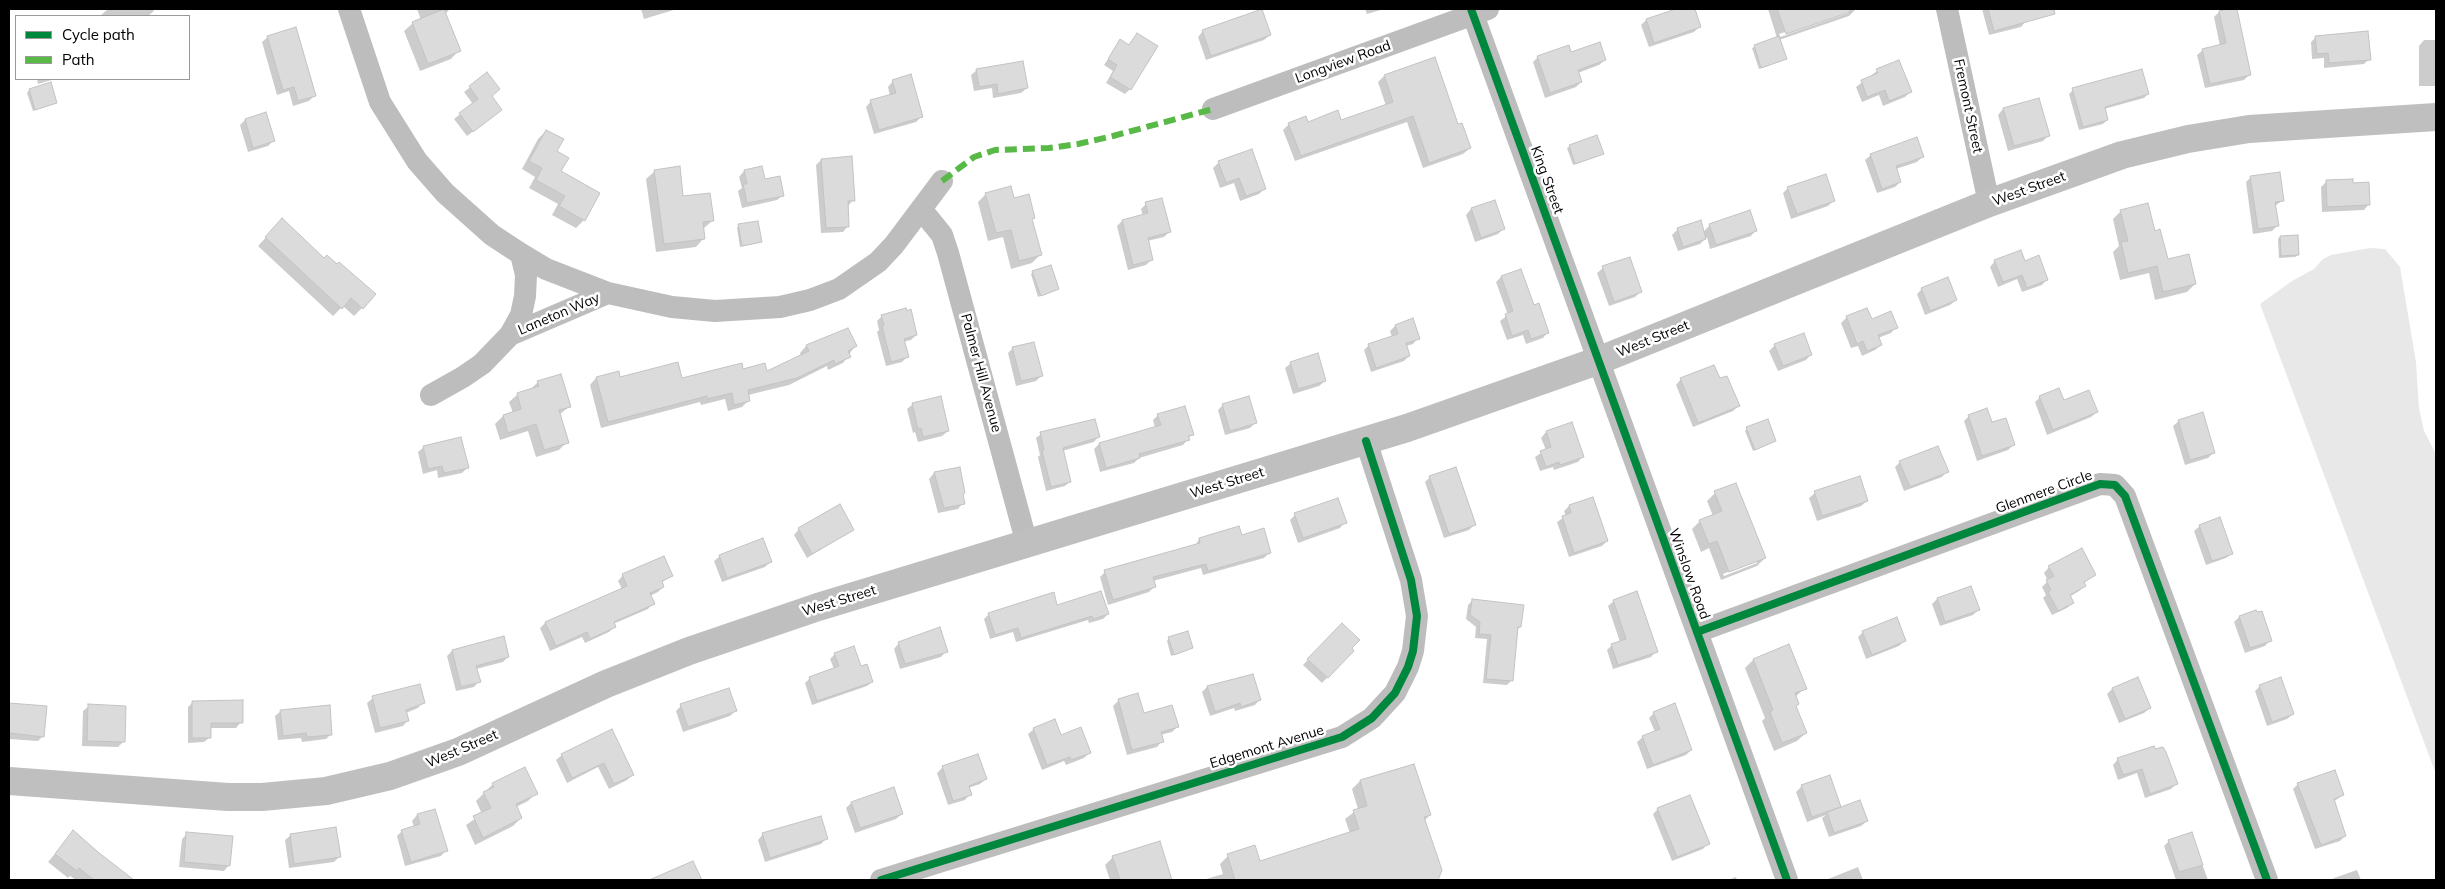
<!DOCTYPE html>
<html>
<head>
<meta charset="utf-8">
<style>
  body { margin:0 }
  #map { position:relative; width:2445px; height:889px; overflow:hidden; background:#fff; font-family:Mulish,sans-serif }
  canvas { display:block }
  .frame { position:absolute; inset:0; border:10px solid #000; pointer-events:none }
  .legend { position:absolute; left:15px; top:15px; width:175px; height:65px; box-sizing:border-box; background:#fff; border:1px solid #999; margin:0; padding:6px 9px; list-style:none; font-size:15px; color:#000 }
  .legend li { display:flex; align-items:center; gap:10px; height:25px }
  .legend b { width:25px; border:1px solid #999 }
</style>
</head>
<body>
<div id="map">
<canvas width="2445" height="889"></canvas>
<div class="frame"></div>
<ul class="legend">
<li><b style="height:6px;background:#00873e"></b>Cycle path</li>
<li><b style="height:6px;background:#58b947"></b>Path</li>
</ul>
</div>
<script>
const g = document.querySelector('canvas').getContext('2d');
g.lineJoin = 'round';
function fillPath(path, color) {
  g.fillStyle = color;
  g.fill(path, 'evenodd');
}
function shape(rows) {
  const path = new Path2D();
  for (const r of rows) {
    path.moveTo(r[0], r[1]);
    for (let i = 2; i < r.length; i += 2) path.lineTo(r[i], r[i + 1]);
  }
  return path;
}
function trace(path, color, width, dash) {
  g.strokeStyle = color;
  g.lineWidth = width;
  g.lineCap = dash ? 'butt' : 'round';
  g.setLineDash(dash || []);
  g.stroke(path);
}
function write(font, color, halo, rows, align = 'center') {
  g.font = font + ' Mulish,sans-serif';
  g.lineWidth = 5;
  g.setLineDash([]);
  g.textBaseline = 'middle';
  g.strokeStyle = halo;
  g.fillStyle = color;
  for (const [text, x, y, turn = 0] of rows) {
    g.save();
    g.translate(x, y);
    g.rotate((+turn || 0) * Math.PI / 180);
    g.textAlign = isNaN(turn) ? turn : align;
    if (halo) g.strokeText(text, 0, 0);
    g.fillText(text, 0, 0);
    g.restore();
  }
}
fillPath(shape([
  [2370,248,2385,249,2400,267,2416,362,2419,408,2424,431,2436,454,2436,774,2260,304,2292,281,2314,269,2323,259,2331,255]
]), '#e8e8e8');
fillPath(shape([
  [108,9,153,9,154,11,148,16,100,16],
  [417,9,450,9,445,14,459,50,451,59,420,71,404,31,413,23,421,20],
  [641,9,677,9,644,19],
  [1365,9,1384,9,1367,14],
  [1679,9,1694,9,1700,26,1694,32,1649,47,1641,25,1646,20],
  [1768,9,1856,9,1849,16,1779,40,1785,59,1759,69,1752,48,1777,38],
  [1849,11,1849,13,1780,37,1779,34],
  [1982,9,2023,9,2026,21,2021,27,1989,35],
  [2236,9,2250,74,2244,80,2205,88,2197,55,2203,50,2220,46,2214,17,2219,12],
  [1203,31,1270,35,1264,40,1206,60,1198,37],
  [1137,34,1130,89,1125,94,1106,83,1113,71,1104,65,1120,41,1128,46],
  [268,37,314,96,309,101,293,106,289,91,277,95,262,42],
  [2316,37,2369,59,2364,64,2324,68,2324,58,2312,59,2311,42],
  [2424,40,2436,40,2436,86,2419,86,2419,46],
  [1538,57,1605,60,1599,65,1578,73,1581,82,1576,87,1545,98,1533,62],
  [977,70,1027,88,1021,93,993,98,992,88,974,91,971,75],
  [1877,71,1910,92,1905,97,1883,106,1879,95,1862,102,1856,87],
  [487,74,491,97,501,110,467,136,454,119,473,104,464,92],
  [1384,76,1457,126,1470,148,1463,154,1423,168,1407,122,1295,161,1283,130,1289,124,1341,122,1386,106,1378,82],
  [37,79,55,79,38,84],
  [893,81,921,117,916,122,874,134,866,107,871,101,890,96,888,87],
  [29,90,56,103,33,111,27,93],
  [2073,90,2148,94,2144,98,2104,109,2107,120,2103,124,2079,130,2069,94],
  [2038,100,2048,136,2043,141,2008,151,1998,115,2003,109],
  [245,120,273,141,268,146,248,152,240,125],
  [546,131,556,152,560,172,584,220,576,228,552,215,558,204,529,188,535,177,522,169,538,139],
  [1570,146,1602,154,1573,165,1567,148],
  [1871,155,1922,157,1917,162,1896,169,1900,182,1895,187,1877,193,1865,160],
  [821,160,853,200,848,206,848,226,843,232,821,233,816,165],
  [1219,162,1264,189,1259,194,1240,201,1234,183,1220,188,1213,168],
  [655,171,682,197,712,221,703,229,704,238,696,247,656,252,646,179],
  [744,171,783,195,777,200,742,208,738,191,742,188,739,177],
  [2251,177,2283,200,2275,206,2277,226,2272,231,2253,234,2246,182],
  [2326,182,2352,185,2369,204,2364,210,2322,212,2321,187],
  [1788,188,1834,200,1828,206,1791,219,1783,193],
  [986,194,1013,200,1034,218,1031,221,1040,255,1032,263,1011,269,1003,237,988,241,978,202],
  [1494,201,1503,229,1498,234,1475,242,1466,215,1471,209],
  [1146,204,1169,232,1164,237,1147,241,1152,259,1146,265,1128,270,1117,226,1122,221,1143,216,1141,209],
  [2121,211,2154,232,2167,261,2195,284,2187,292,2155,300,2149,273,2120,280,2113,252,2119,246,2113,219],
  [282,220,362,308,354,316,343,306,333,316,258,246],
  [739,225,761,242,740,247,737,228],
  [1710,225,1756,230,1751,236,1710,249,1707,237,1700,244,1678,251,1672,235,1678,229,1703,232],
  [2280,237,2298,255,2295,257,2279,258,2278,239],
  [1995,261,2024,263,2047,279,2042,285,2022,292,2017,279,1998,287,1990,267],
  [1603,268,1640,292,1635,297,1609,306,1597,273],
  [1521,270,1533,306,1548,332,1543,338,1526,344,1523,335,1507,340,1500,321,1508,315,1496,282,1501,277],
  [1033,272,1058,289,1038,297,1031,274],
  [1922,289,1956,300,1950,305,1925,315,1917,294],
  [882,316,916,335,911,340,903,342,907,357,902,362,886,366,877,332,879,330,877,321],
  [1847,317,1871,321,1896,327,1891,333,1878,338,1881,345,1875,350,1862,356,1858,346,1851,348,1841,323],
  [1395,326,1418,338,1413,344,1406,346,1409,356,1404,361,1371,372,1364,350,1369,345,1392,337,1390,331],
  [847,330,855,346,843,363,828,370,827,366,789,385,748,395,749,400,742,407,728,411,725,399,701,405,700,402,601,428,590,385,596,378,618,373,619,379,681,379,742,370,766,373,801,356,800,353,806,346],
  [1775,345,1811,354,1806,360,1778,371,1769,351],
  [1013,348,1041,376,1036,381,1016,386,1008,353],
  [1291,363,1325,381,1319,386,1293,394,1285,368],
  [1681,379,1719,380,1738,406,1733,411,1693,427,1676,385],
  [538,382,570,406,559,415,567,442,559,450,536,457,528,431,500,440,495,424,503,416,513,413,509,402,518,394,530,390],
  [2040,397,2063,401,2097,412,2091,417,2047,435,2035,402],
  [913,404,948,431,942,436,918,442,915,432,913,433,907,409],
  [1223,405,1255,423,1250,428,1225,435,1218,410],
  [1158,415,1192,434,1183,445,1139,458,1134,463,1100,472,1094,449,1099,444,1155,428,1153,420],
  [1969,416,1992,424,2013,445,2008,450,1977,461,1964,421],
  [2179,421,2214,452,2208,458,2185,465,2173,426],
  [1571,424,1583,456,1578,462,1554,470,1553,467,1540,471,1535,457,1546,450,1541,438,1546,432],
  [1747,428,1775,441,1753,451,1745,431],
  [1041,434,1098,437,1094,442,1062,451,1070,481,1065,486,1046,491,1038,457,1040,455,1036,438],
  [424,447,468,467,462,473,438,478,437,470,423,474,418,452],
  [1900,462,1947,471,1942,477,1904,491,1895,467],
  [934,473,962,495,963,503,958,509,938,513,929,479],
  [1430,477,1474,525,1469,530,1444,538,1425,482],
  [1715,493,1765,558,1757,566,1721,580,1709,548,1701,552,1692,529,1700,521,1713,516,1707,501],
  [1757,560,1757,563,1724,576,1723,574],
  [1815,493,1867,501,1861,506,1817,521,1809,498],
  [1569,506,1607,541,1602,546,1569,557,1557,522,1566,516,1564,511],
  [1295,515,1345,522,1340,528,1298,543,1290,520],
  [2200,526,2232,553,2226,558,2206,565,2194,531],
  [799,529,853,530,807,558,794,535],
  [1241,536,1269,553,1264,558,1203,575,1201,568,1153,581,1154,587,1149,592,1108,605,1100,577,1105,572,1195,546,1199,539],
  [720,556,770,562,765,567,722,582,714,561],
  [2049,567,2094,575,2083,584,2084,586,2079,591,2069,597,2072,603,2067,608,2052,615,2043,598,2046,595,2042,587,2048,581,2044,573],
  [623,575,671,576,661,583,663,587,658,592,650,596,653,603,648,609,613,624,614,627,609,632,585,643,582,637,550,651,540,628,545,623,622,589,618,581],
  [1970,587,1978,610,1973,615,1940,626,1932,604,1937,599],
  [1472,601,1520,627,1517,630,1511,681,1507,685,1483,683,1487,639,1475,638,1476,627,1466,619,1468,605],
  [1614,601,1656,651,1651,657,1613,669,1607,650,1612,645,1620,642,1608,606],
  [1057,606,1108,614,1103,619,1089,623,1088,620,1016,642,1013,632,990,639,984,619,989,614],
  [2239,617,2270,640,2265,646,2245,653,2234,622],
  [1342,624,1353,651,1322,683,1303,665],
  [1863,632,1904,641,1899,646,1866,659,1858,637],
  [1169,638,1192,648,1171,656,1167,641],
  [899,643,946,651,941,657,900,669,894,649],
  [452,651,508,657,503,662,476,669,479,681,474,687,456,691,447,656],
  [835,654,860,668,872,682,867,686,812,705,805,683,810,678,834,669,830,659],
  [1753,660,1805,688,1795,697,1795,706,1806,733,1797,741,1774,751,1762,721,1765,718,1745,668],
  [1252,675,1260,699,1255,705,1235,711,1234,708,1210,716,1202,692,1207,687],
  [2137,678,2150,708,2144,713,2119,723,2107,694,2112,689],
  [2260,686,2293,714,2287,719,2267,726,2255,691],
  [373,698,423,702,418,708,406,713,408,720,403,726,375,733,367,703],
  [1119,700,1143,714,1177,727,1172,732,1160,735,1162,741,1157,747,1127,755,1113,706],
  [193,702,241,722,236,728,210,728,210,737,204,742,188,743,188,707],
  [9,704,45,708,43,736,38,741,9,739],
  [89,706,123,742,118,747,82,746,83,711],
  [681,706,735,711,730,716,683,732,676,711],
  [281,711,331,734,326,739,302,742,301,738,278,740,275,716],
  [1654,713,1691,750,1686,755,1647,769,1637,742,1643,737,1655,732,1649,718],
  [1034,729,1089,753,1084,758,1066,765,1064,761,1042,770,1028,734],
  [612,731,633,774,627,780,609,789,598,767,567,783,556,760,562,755],
  [2155,751,2176,784,2171,789,2145,798,2137,773,2118,780,2113,765,2118,759],
  [977,756,986,779,980,784,968,788,970,794,965,800,948,805,937,773,942,768],
  [1414,766,1430,815,1424,821,1440,870,1436,880,1203,880,1223,874,1220,864,1228,856,1259,862,1350,833,1345,819,1358,809,1352,789,1360,781],
  [493,784,536,793,528,801,516,807,521,818,513,826,475,845,466,825,482,814,476,801],
  [2298,784,2343,795,2333,802,2345,836,2340,841,2315,849,2293,789],
  [1802,786,1839,807,1867,821,1861,826,1829,837,1822,818,1826,815,1807,822,1796,792],
  [851,803,902,814,896,819,855,833,846,808],
  [1658,809,1708,843,1703,849,1672,861,1653,814],
  [417,815,446,850,441,856,405,866,397,836,402,831,414,827,412,821],
  [73,832,132,880,76,880,70,876,68,878,48,862],
  [187,834,229,865,224,871,179,867,182,839],
  [763,834,826,838,821,844,765,862,758,840],
  [2191,834,2208,880,2176,880,2164,846,2169,841],
  [291,835,339,857,334,862,289,868,285,840],
  [1159,843,1171,880,1110,880,1105,865,1113,857],
  [1858,867,1863,880,1827,880,1828,879],
  [2357,870,2361,880,2332,880,2334,878],
  [1736,877,1737,880,1728,880]
]), '#0003');
const building = shape([
  [444,9,461,51,428,64,412,22,444,9],
  [1262,9,1271,35,1211,56,1202,30,1262,9],
  [1676,9,1695,9,1701,27,1654,43,1646,19,1676,9],
  [1777,9,1849,9,1850,12,1786,34,1777,9],
  [1988,9,2054,9,2055,14,1994,31,1988,9],
  [2228,9,2237,9,2251,75,2210,84,2202,49,2226,43,2219,11,2228,9],
  [296,27,316,96,298,101,294,87,283,90,267,36,296,27],
  [2368,31,2371,60,2329,63,2328,53,2317,54,2315,36,2368,31],
  [1137,33,1158,46,1131,90,1110,77,1117,65,1108,59,1120,39,1129,45,1137,33],
  [1779,36,1787,59,1761,68,1754,45,1779,36],
  [1600,42,1606,60,1578,70,1582,82,1550,93,1537,56,1569,45,1571,52,1600,42],
  [1435,57,1458,124,1462,123,1471,148,1429,163,1413,116,1301,156,1288,123,1306,116,1308,122,1338,110,1341,120,1393,102,1384,75,1435,57],
  [1899,60,1912,92,1889,101,1885,90,1867,97,1861,80,1878,73,1876,69,1899,60],
  [1023,61,1028,88,998,94,997,84,979,87,976,69,1023,61],
  [2142,69,2149,94,2105,107,2108,120,2083,127,2072,88,2142,69],
  [487,72,500,89,492,96,502,110,473,132,459,113,478,99,469,86,487,72],
  [911,74,923,117,879,130,870,100,896,93,892,80,911,74],
  [51,82,57,103,35,110,29,89,51,82],
  [2039,98,2050,136,2014,146,2003,108,2039,98],
  [266,112,275,141,253,148,245,119,266,112],
  [546,130,564,139,557,151,569,158,561,171,600,193,585,221,559,206,565,196,536,180,542,168,529,161,546,130],
  [1597,135,1604,154,1575,164,1569,145,1597,135],
  [1917,137,1924,157,1896,166,1901,182,1882,189,1870,154,1917,137],
  [1252,149,1266,189,1246,196,1239,178,1226,183,1218,161,1252,149],
  [852,156,855,201,848,201,849,227,826,228,821,159,852,156],
  [680,166,683,196,710,193,714,221,703,222,705,239,664,244,654,170,680,166],
  [762,166,765,179,780,176,784,196,747,203,743,184,747,184,744,170,762,166],
  [2280,172,2284,201,2275,202,2279,226,2258,229,2250,176,2280,172],
  [1826,174,1835,201,1797,214,1787,187,1826,174],
  [2353,179,2353,183,2369,182,2370,205,2327,207,2326,180,2353,179],
  [1011,186,1014,198,1029,194,1035,218,1032,219,1042,255,1019,261,1011,230,996,233,985,193,1011,186],
  [1162,198,1171,232,1148,238,1153,260,1133,265,1122,220,1148,213,1145,202,1162,198],
  [1495,200,1505,229,1481,238,1471,208,1495,200],
  [2148,203,2155,231,2160,229,2168,259,2189,254,2196,284,2163,292,2157,266,2128,273,2121,242,2128,241,2120,210,2148,203],
  [1750,210,1757,231,1716,245,1709,224,1750,210],
  [282,218,324,258,327,255,337,264,339,262,376,294,363,309,351,298,342,309,265,237,282,218],
  [1701,220,1706,239,1683,247,1677,228,1701,220],
  [758,221,762,242,742,246,738,224,758,221],
  [2298,235,2299,255,2281,256,2280,236,2298,235],
  [2021,250,2025,261,2039,255,2048,280,2027,288,2022,275,2003,282,1994,260,2021,250],
  [1630,257,1642,292,1614,302,1602,266,1630,257],
  [1051,265,1059,289,1041,296,1032,271,1051,265],
  [1521,269,1534,305,1539,303,1549,333,1531,339,1528,330,1512,336,1505,314,1513,311,1501,276,1521,269],
  [1948,277,1957,300,1930,311,1921,288,1948,277],
  [906,308,907,311,911,309,917,335,904,339,909,357,891,362,882,326,884,325,881,315,906,308],
  [1867,308,1872,319,1891,311,1898,328,1878,335,1882,345,1867,351,1863,341,1857,344,1846,316,1867,308],
  [1413,318,1420,339,1406,343,1410,356,1376,368,1368,344,1398,334,1395,325,1413,318],
  [848,328,857,346,848,351,851,357,835,364,834,360,797,378,748,390,750,401,734,405,732,393,707,399,707,396,608,422,596,377,619,371,620,377,678,362,682,378,742,363,743,369,765,363,767,371,809,351,806,345,848,328],
  [1804,333,1812,355,1783,366,1774,344,1804,333],
  [1034,342,1043,376,1021,381,1012,347,1034,342],
  [1318,353,1326,381,1298,389,1290,362,1318,353],
  [1714,365,1720,378,1727,376,1740,406,1698,423,1680,378,1714,365],
  [561,374,571,407,559,410,569,443,544,450,536,424,508,433,503,415,521,409,517,393,539,386,537,381,561,374],
  [2059,388,2064,400,2089,390,2098,412,2053,430,2039,396,2059,388],
  [941,396,949,431,923,437,921,428,918,429,912,403,941,396],
  [1249,396,1257,423,1230,431,1222,404,1249,396],
  [1185,406,1194,435,1188,436,1190,440,1139,454,1140,458,1106,468,1099,443,1161,425,1157,414,1185,406],
  [1987,408,1992,422,2006,418,2015,445,1982,456,1968,415,1987,408],
  [2203,412,2215,453,2190,460,2178,420,2203,412],
  [1095,419,1100,437,1063,448,1071,482,1051,487,1042,451,1044,450,1040,432,1095,419],
  [1768,419,1776,441,1755,450,1746,427,1768,419],
  [1572,422,1584,457,1560,465,1559,462,1546,467,1540,451,1551,447,1546,431,1572,422],
  [461,437,469,468,444,473,442,466,428,469,423,446,461,437],
  [1938,446,1949,472,1910,487,1899,461,1938,446],
  [960,467,965,493,963,494,965,504,944,508,934,472,960,467],
  [1456,467,1476,525,1449,534,1429,476,1456,467],
  [1860,476,1868,501,1822,516,1814,491,1860,476],
  [1736,483,1766,558,1729,572,1717,541,1709,544,1699,520,1722,511,1714,491,1736,483],
  [1593,497,1608,541,1574,553,1562,516,1571,513,1569,505,1593,497],
  [1338,498,1347,523,1303,538,1294,513,1338,498],
  [840,504,854,530,812,554,798,528,840,504],
  [2220,517,2233,554,2212,561,2199,525,2220,517],
  [1239,526,1242,535,1264,528,1271,553,1208,571,1206,564,1153,577,1156,587,1113,600,1104,570,1200,543,1199,538,1239,526],
  [763,538,772,562,727,578,719,555,763,538],
  [2082,548,2096,575,2084,582,2086,586,2070,595,2074,603,2058,611,2048,592,2051,590,2046,580,2054,576,2048,566,2082,548],
  [664,556,673,576,662,581,664,587,650,593,655,604,614,622,616,627,590,639,587,632,556,646,545,622,627,586,622,574,664,556],
  [1971,586,1980,610,1945,622,1937,598,1971,586],
  [1101,591,1109,614,1093,619,1092,616,1021,638,1018,628,995,635,988,613,1054,592,1057,605,1101,591],
  [1637,591,1658,652,1618,665,1611,644,1626,639,1613,600,1637,591],
  [1472,599,1524,605,1521,627,1518,627,1513,681,1486,679,1491,635,1479,634,1480,622,1470,615,1472,599],
  [2256,610,2257,612,2262,611,2272,641,2250,648,2239,616,2256,610],
  [1897,617,1906,641,1872,655,1862,631,1897,617],
  [1342,623,1360,640,1352,648,1354,651,1328,678,1307,659,1342,623],
  [940,627,948,652,905,664,898,642,940,627],
  [1188,631,1193,648,1174,655,1168,637,1188,631],
  [504,636,509,657,476,666,481,682,461,687,452,650,504,636],
  [1789,644,1807,689,1795,693,1799,704,1796,706,1807,733,1782,743,1770,712,1773,710,1753,659,1789,644],
  [854,646,861,666,867,664,873,682,817,701,809,677,839,666,834,653,854,646],
  [1253,674,1261,700,1241,707,1240,703,1215,712,1207,686,1253,674],
  [2138,677,2151,708,2125,719,2112,688,2138,677],
  [2281,677,2294,714,2272,722,2259,685,2281,677],
  [420,684,425,703,406,710,409,721,380,728,372,696,420,684],
  [729,688,737,711,688,727,680,704,729,688],
  [1138,693,1144,713,1172,705,1179,727,1161,732,1164,742,1132,750,1118,699,1138,693],
  [243,700,243,723,211,723,211,738,192,738,192,701,243,700],
  [9,703,47,706,44,737,9,733,9,703],
  [1675,703,1692,750,1653,765,1642,736,1660,729,1653,712,1675,703],
  [88,704,126,706,125,742,87,741,88,704],
  [330,705,332,735,307,737,306,733,283,736,280,710,330,705],
  [1055,719,1061,735,1081,727,1091,753,1071,760,1070,757,1047,765,1033,728,1055,719],
  [612,729,634,775,614,784,604,763,572,778,561,754,612,729],
  [2154,746,2155,749,2163,747,2166,752,2178,784,2150,794,2142,769,2123,775,2117,758,2154,746],
  [978,754,987,779,969,786,972,795,953,801,942,766,978,754],
  [1414,764,1431,815,1424,817,1442,870,1438,880,1235,880,1227,854,1255,845,1260,861,1359,829,1353,810,1367,806,1360,780,1414,764],
  [525,767,538,794,516,804,522,818,483,838,473,816,491,808,483,792,494,787,492,783,525,767],
  [2335,770,2344,795,2334,799,2346,836,2321,845,2297,783,2335,770],
  [1830,775,1841,807,1812,817,1801,785,1830,775],
  [894,787,903,814,860,828,851,802,894,787],
  [1690,795,1710,844,1677,857,1657,808,1690,795],
  [1860,800,1868,821,1834,833,1827,812,1860,800],
  [435,809,448,851,411,862,401,830,420,824,417,814,435,809],
  [821,816,828,839,770,858,762,833,821,816],
  [336,827,341,857,294,864,290,834,336,827],
  [73,830,98,852,134,880,94,880,79,868,77,871,55,854,73,830],
  [186,832,233,836,230,866,184,862,186,832],
  [2192,832,2203,865,2179,872,2168,840,2192,832],
  [1160,841,1172,880,1120,880,1112,856,1160,841],
  [693,861,702,880,649,880,693,861]
]);
fillPath(building, '#dbdbdb');
trace(building, '#c3c3c3', 1);
trace(shape([
  [349,9,380,102,417,161,445,193,492,235,521,254,546,269,608,293,672,307,715,311,780,307,810,300,839,289,878,262,894,245,942,181],
  [1471,9,1787,880],
  [1947,9,1989,203],
  [1213,109,1488,9],
  [921,209,942,235,948,253,1027,544],
  [510,335,608,293],
  [431,395,463,377,482,364,510,335,521,315,525,296,526,275,521,254],
  [1697,632,2100,484,2115,485,2125,496,2267,880],
  [881,880,1342,737,1372,718,1395,693,1408,667,1413,651,1417,616,1411,580,1366,441]
]), '#bdbdbd', 22);
trace(shape([
  [9,781,228,797,262,797,326,791,390,776,458,752,606,684,689,651,818,607,1407,428,1600,360,1989,203,2122,155,2188,139,2249,129,2436,117]
]), '#bfbfbf', 28);
trace(shape([
  [942,181,974,157,995,150,1049,148,1078,144,1113,136,1213,109]
]), '#58b947', 6, [12, 6]);
trace(shape([
  [1471,9,1787,880],
  [1697,632,2100,484,2115,485,2125,496,2267,880],
  [881,880,1342,737,1372,718,1395,693,1408,667,1413,651,1417,616,1411,580,1366,441]
]), '#00873e', 8);
write('14px', '#000', '#fff', [
  ["Longview Road",1343,62,-20],
  ["Fremont Street",1968,106,78],
  ["King Street",1547,180,70],
  ["West Street",2029,189,-20],
  ["Laneton Way",559,314,-23],
  ["West Street",1653,339,-22],
  ["Palmer Hill Avenue",981,373,75],
  ["West Street",1227,483,-17],
  ["Glenmere Circle",2044,492,-20],
  ["Winslow Road",1689,574,70],
  ["West Street",839,601,-17],
  ["Edgemont Avenue",1267,747,-17],
  ["West Street",462,749,-23]
]);
</script>
</body>
</html>
